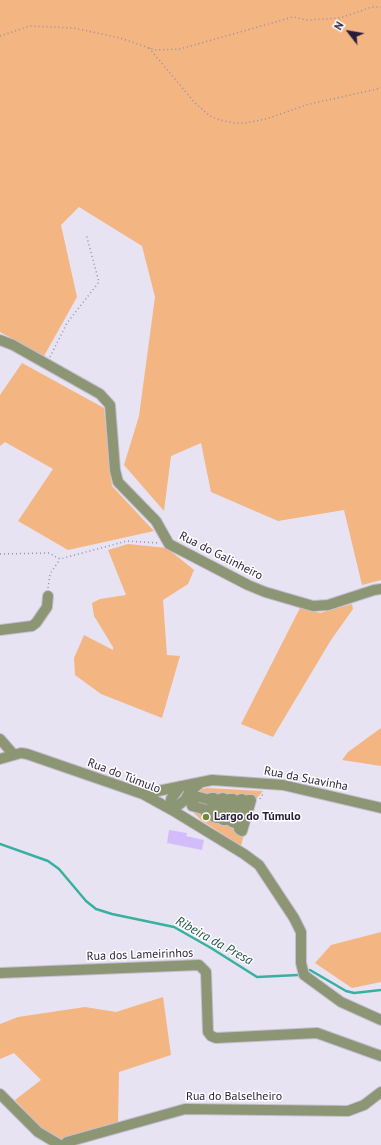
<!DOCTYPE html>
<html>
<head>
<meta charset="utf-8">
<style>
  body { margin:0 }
  #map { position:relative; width:381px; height:1145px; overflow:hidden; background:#e8e3f3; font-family:"PT Sans",sans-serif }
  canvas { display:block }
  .north { position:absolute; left:329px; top:12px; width:40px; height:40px; -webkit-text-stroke:3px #fff; paint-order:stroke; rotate:301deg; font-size:11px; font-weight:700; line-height:16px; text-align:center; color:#271c39 }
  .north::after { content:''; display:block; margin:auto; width:14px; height:18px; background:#271c39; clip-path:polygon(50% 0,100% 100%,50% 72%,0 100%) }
</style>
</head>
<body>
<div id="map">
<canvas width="381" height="1145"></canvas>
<div class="north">N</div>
</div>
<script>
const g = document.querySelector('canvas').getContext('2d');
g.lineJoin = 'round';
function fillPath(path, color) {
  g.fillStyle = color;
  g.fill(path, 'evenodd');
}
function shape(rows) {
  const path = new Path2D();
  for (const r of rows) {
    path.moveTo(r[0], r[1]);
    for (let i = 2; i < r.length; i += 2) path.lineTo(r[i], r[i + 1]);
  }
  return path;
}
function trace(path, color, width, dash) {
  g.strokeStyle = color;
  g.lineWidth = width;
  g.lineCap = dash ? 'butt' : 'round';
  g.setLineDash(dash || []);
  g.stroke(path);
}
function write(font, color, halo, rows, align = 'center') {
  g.font = font + ' "PT Sans",sans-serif';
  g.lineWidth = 3;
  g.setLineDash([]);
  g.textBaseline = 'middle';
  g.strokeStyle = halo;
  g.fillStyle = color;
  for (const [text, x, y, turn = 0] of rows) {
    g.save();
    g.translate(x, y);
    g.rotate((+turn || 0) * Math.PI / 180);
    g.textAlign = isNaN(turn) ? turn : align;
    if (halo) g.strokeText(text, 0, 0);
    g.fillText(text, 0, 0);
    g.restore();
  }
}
fillPath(shape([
  [0,0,381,0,381,580,362,585,344,510,278,521,211,492,201,443,171,456,164,511,124,465,139,416,155,297,142,246,79,207,61,225,77,297,44,356,0,332],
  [22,363,104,408,112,486,154,531,68,550,18,521,53,469,5,442,0,446,0,395],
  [128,544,167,548,194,570,188,584,163,600,167,655,180,656,162,718,101,694,75,675,74,658,84,635,113,650,113,647,94,616,92,603,100,599,126,595,108,550],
  [352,604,353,609,331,640,273,737,241,724,301,606,320,613],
  [381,728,381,766,342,760,348,752],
  [207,788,263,791,252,804,241,846,201,820,194,813,191,806,194,796,202,789],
  [195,796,210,800,211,798,213,798,212,804,218,806,220,799,223,798,221,807,226,808,229,799,232,799,230,809,236,810,239,800,242,799,239,811,244,812,248,800,251,800,242,831,239,829,242,820,236,818,234,823,232,822,234,817,228,815,226,820,223,819,225,814,219,812,217,818,214,817,216,810,210,809,208,815,206,814,207,810,192,806],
  [381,932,381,982,352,988,315,963,331,945],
  [163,997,171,1055,119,1072,118,1123,62,1140,42,1129,15,1100,41,1080,14,1053,0,1059,0,1024,18,1017,85,1007,116,1012]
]), '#f3b581');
trace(shape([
  [0,844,48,861,59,869,86,901,96,909,112,914,174,927,211,948,257,977,298,975],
  [310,970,346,991,354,993,381,990]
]), '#37b19f', 2.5);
fillPath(shape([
  [169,830,187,833,186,836,204,840,202,850,167,843]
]), '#d2bcfa');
const minor = shape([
  [0,340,13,345,100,394,110,405,115,470,118,482,156,521,169,544,248,585,265,592,313,606,328,605,374,590,381,589],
  [0,630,32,626,36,623,47,607,48,596],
  [0,739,14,755],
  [0,759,21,753,27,754,143,794,172,810,244,854,259,865,294,918,301,932,301,963,304,975,341,1002,381,1020],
  [181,786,171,799,172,810,185,800,190,791,199,784],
  [143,794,212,780,283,785,381,808],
  [195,796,210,800,211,798,214,798,212,804,218,806,220,799,223,798,221,807,226,808,229,799,233,799,230,809,236,810,239,800,242,799,239,811,244,812,248,800,251,800,242,831,239,829,242,820,236,818,235,823,232,822,234,817,228,815,226,820,223,820,225,814,219,812,217,818,214,817,216,810,210,809,209,815,206,814,207,810,192,806,195,796],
  [0,973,199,965,206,972,208,1032,211,1036,216,1038,317,1033,381,1056],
  [0,1094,38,1132,60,1145],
  [64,1145,67,1142,185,1109,348,1111,364,1105,381,1092]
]);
trace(minor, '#c5bfd2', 12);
trace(shape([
  [0,36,30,26,74,28,120,38,155,50,180,49,293,17,307,20,340,18,372,7,381,7],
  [149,48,195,103,210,116,220,120,234,123,245,123,266,119,306,105,381,88],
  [50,357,67,323,99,282,86,234],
  [0,554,49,553,60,559,127,541,158,543],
  [48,588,50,574,60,559],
  [260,799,264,792]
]), '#968ea4', 1.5, [1, 3]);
trace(minor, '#8c9674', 10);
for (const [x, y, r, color] of [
  [206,817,4,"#758838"]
]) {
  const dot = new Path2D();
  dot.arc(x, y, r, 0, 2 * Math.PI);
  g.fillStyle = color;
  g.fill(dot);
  trace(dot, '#fff', 1.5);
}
write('12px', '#271c39', '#fff', [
  ["Rua do Galinheiro",221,556,27],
  ["Rua do Túmulo",124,776,21],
  ["Rua da Suavinha",306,779,11],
  ["Rua dos Lameirinhos",140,955,-2],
  ["Rua do Balselheiro",234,1097]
]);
write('bold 12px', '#271c39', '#fff', [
  ["Largo do Túmulo",214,817]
], 'left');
write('italic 13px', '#1f5149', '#fff', [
  ["Ribeira da Presa",214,941,29]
]);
</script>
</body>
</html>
